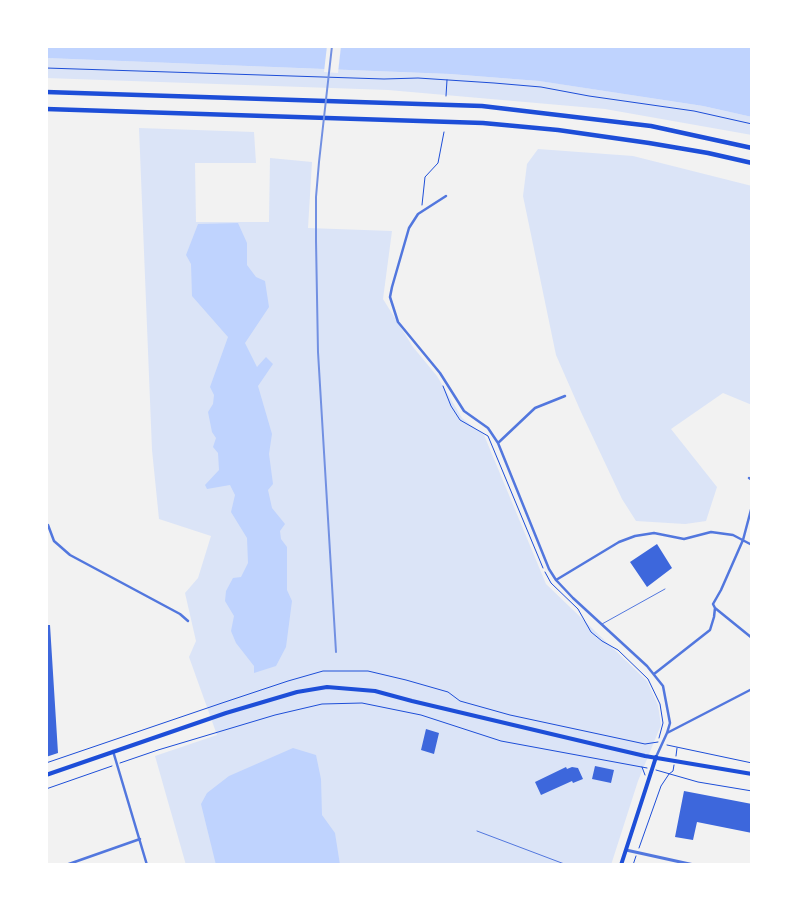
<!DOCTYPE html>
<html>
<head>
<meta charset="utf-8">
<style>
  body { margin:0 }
  #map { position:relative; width:798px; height:911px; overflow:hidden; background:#f2f2f2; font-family:"Roboto Serif",serif }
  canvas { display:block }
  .frame { position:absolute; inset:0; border:48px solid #fff; pointer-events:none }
</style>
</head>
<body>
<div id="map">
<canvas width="798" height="911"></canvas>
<div class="frame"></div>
</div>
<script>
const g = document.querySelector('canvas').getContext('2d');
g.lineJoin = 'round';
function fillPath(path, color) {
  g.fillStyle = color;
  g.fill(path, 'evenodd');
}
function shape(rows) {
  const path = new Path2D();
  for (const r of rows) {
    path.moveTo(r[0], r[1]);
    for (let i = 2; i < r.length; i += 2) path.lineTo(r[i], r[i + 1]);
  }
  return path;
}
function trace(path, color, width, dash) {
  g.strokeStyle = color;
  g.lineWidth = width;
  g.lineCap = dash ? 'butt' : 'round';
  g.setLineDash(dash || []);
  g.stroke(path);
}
fillPath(shape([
  [46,58,450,74,540,81,703,106,752,117,752,135,605,109,388,90,46,78],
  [139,128,254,132,256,163,195,163,196,222,269,222,270,158,312,162,308,228,392,231,383,299,413,347,437,376,462,418,484,435,546,584,647,681,658,705,661,725,638,781,611,865,186,865,155,756,217,735,189,657,196,641,185,593,198,578,211,536,159,519,152,450],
  [538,149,633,156,752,186,752,405,723,393,671,429,717,487,706,521,685,524,636,521,622,499,581,412,556,355,523,196,527,164]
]), '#dbe4f7');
fillPath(shape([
  [46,46,752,46,752,117,703,106,539,81,450,74,46,58],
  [238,223,247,243,247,265,256,277,265,281,269,307,245,343,257,367,266,357,273,364,258,386,272,434,269,454,273,484,268,490,272,508,285,524,280,531,281,539,287,547,287,590,292,601,286,647,276,666,254,673,254,666,236,643,231,631,234,616,225,601,226,591,233,578,241,577,248,563,247,538,231,512,235,495,230,485,207,489,205,485,219,470,218,453,213,447,216,438,212,432,208,412,213,404,214,395,210,387,228,337,192,296,191,264,186,255,198,224],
  [293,748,316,755,321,779,322,815,335,833,340,865,216,865,201,804,207,793,229,776]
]), '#bfd3fe');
fillPath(shape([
  [327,46,341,46,338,73,324,72]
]), '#f2f2f2');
fillPath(shape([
  [657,544,672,568,647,587,630,562],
  [46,625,50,625,58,753,46,757],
  [426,729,439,733,434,754,421,750],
  [595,766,614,770,611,783,592,779],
  [566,767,567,769,572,767,578,768,583,779,573,783,572,781,541,795,535,782],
  [684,791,752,804,752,833,697,822,693,840,675,837]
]), '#3d67dc');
trace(shape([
  [46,68,384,79,418,78,494,83,541,87,589,96,694,111,752,124],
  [446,96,447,80],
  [422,205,425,177,438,163,444,132],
  [443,386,451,406,460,420,488,436,543,568],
  [545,572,551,583,578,609,591,632,602,641,618,650,648,679,660,704,663,723,659,738],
  [667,745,752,763],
  [676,756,677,748],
  [46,763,222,703,288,681,323,671,368,671,406,680,448,692,460,701,510,715,645,744,658,742],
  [120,763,158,750,275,715,322,704,362,703,421,715,501,741,647,768],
  [642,767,645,775],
  [656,770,698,782,752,791],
  [46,789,112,766],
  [639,848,661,786,669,774,673,771,674,765],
  [633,865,636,856]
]), '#1d4ed8', 1);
trace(shape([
  [602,624,665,589],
  [477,831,567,865]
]), '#5277de', 1);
trace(shape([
  [446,196,418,214,409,228,392,287,390,297,398,322,440,373,464,411,488,428,498,443,549,569,556,580,573,598,647,666,663,686,670,723,667,733,656,757],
  [498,443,535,408,565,396],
  [749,478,752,480],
  [48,525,54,541,70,555,180,614,188,621],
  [556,580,619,542,635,536,654,533,684,539,711,532,733,535,752,545],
  [715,608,752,638],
  [654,674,710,630,714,617,715,608,713,604,721,590,743,540,752,506],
  [667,733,752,689],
  [113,751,147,865],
  [66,865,140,839]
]), '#5277de', 2.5);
trace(shape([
  [626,850,694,865]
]), '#5277de', 3);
trace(shape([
  [46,775,226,713,297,692,327,687,375,691,412,701,602,746,645,756,752,774],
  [621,865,656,757]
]), '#1d4ed8', 4);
trace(shape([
  [46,92,482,106,651,126,752,148],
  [46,109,483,123,558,130,649,143,708,153,752,163]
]), '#1d4ed8', 4.5);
trace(shape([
  [332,46,319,162,316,197,316,241,318,352,336,652]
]), '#7290e2', 2);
</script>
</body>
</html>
